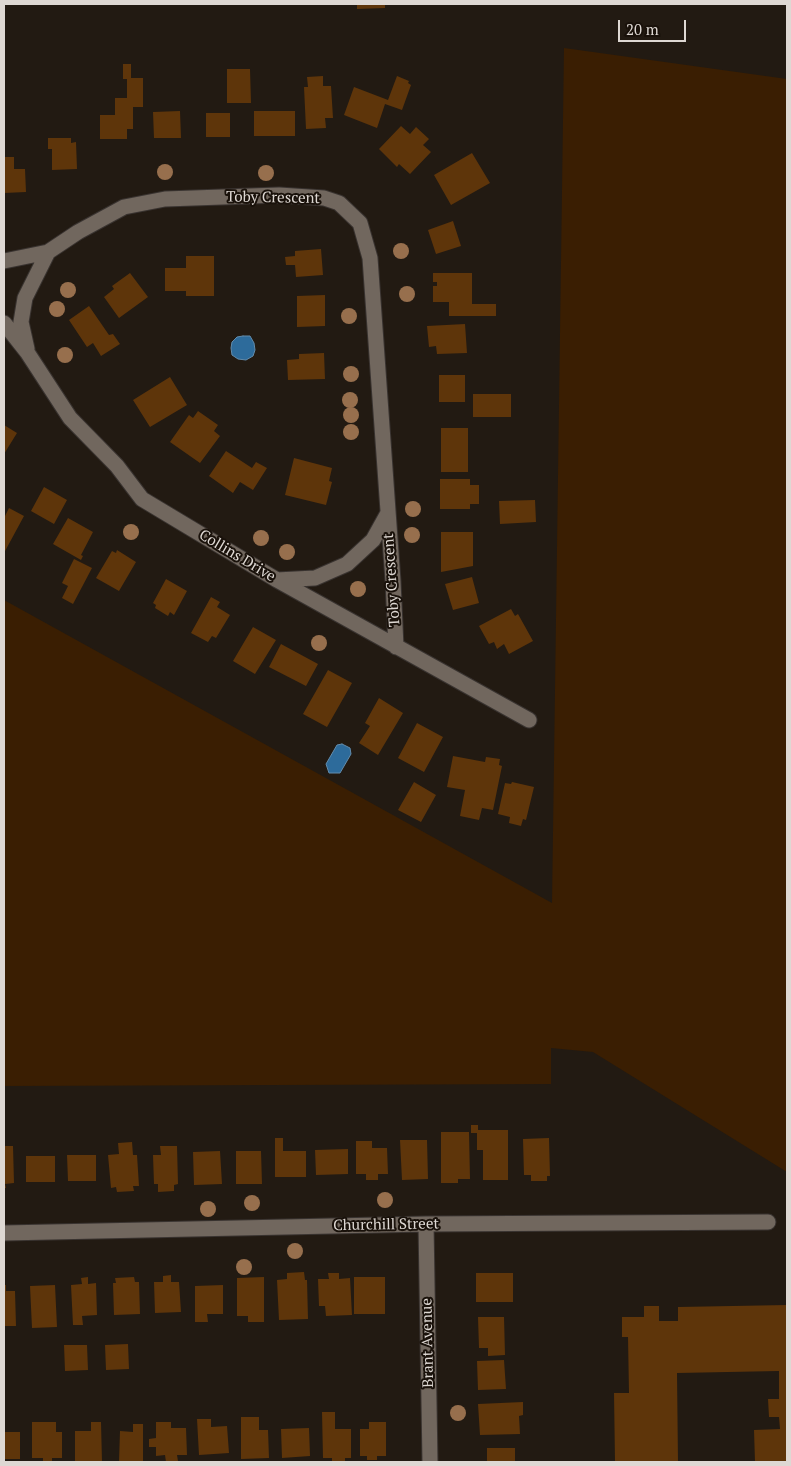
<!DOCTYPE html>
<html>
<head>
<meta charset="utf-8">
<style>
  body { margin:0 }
  #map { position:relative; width:791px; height:1466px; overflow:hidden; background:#221a12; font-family:"PT Serif",serif }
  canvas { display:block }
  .frame { position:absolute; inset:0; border:5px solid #ded8d3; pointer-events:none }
  .scale { position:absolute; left:618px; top:20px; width:68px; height:22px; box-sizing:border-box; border:2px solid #ded8d3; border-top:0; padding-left:6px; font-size:15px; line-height:18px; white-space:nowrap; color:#ded8d3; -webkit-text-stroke:4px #19110a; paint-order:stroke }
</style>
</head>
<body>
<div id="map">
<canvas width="791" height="1466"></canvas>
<div class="frame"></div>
<div class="scale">20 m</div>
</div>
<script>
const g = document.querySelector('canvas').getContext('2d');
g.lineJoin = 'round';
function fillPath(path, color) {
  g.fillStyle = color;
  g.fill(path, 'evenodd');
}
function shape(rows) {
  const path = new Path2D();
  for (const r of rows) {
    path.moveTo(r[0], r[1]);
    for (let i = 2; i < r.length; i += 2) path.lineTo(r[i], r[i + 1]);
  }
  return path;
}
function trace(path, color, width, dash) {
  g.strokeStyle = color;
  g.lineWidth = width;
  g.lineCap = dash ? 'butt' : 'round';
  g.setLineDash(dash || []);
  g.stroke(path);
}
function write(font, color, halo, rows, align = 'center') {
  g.font = font + ' "PT Serif",serif';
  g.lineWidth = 4;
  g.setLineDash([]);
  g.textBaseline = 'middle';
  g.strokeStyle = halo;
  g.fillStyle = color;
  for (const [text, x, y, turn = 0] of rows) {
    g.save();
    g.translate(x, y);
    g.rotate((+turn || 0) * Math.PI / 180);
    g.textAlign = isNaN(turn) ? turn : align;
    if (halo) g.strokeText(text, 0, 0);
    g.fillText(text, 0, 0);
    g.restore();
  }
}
fillPath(shape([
  [564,48,787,79,787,1172,593,1052,551,1048,551,1084,4,1086,4,600,552,903]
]), '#3a1e02');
const water = shape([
  [243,336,250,336,254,343,255,350,253,356,246,360,238,359,232,355,231,348,232,342,237,337,243,336],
  [342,744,350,748,351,754,340,773,329,773,326,764,337,745,342,744]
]);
fillPath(water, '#2d6b9b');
trace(water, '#628cac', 1);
fillPath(shape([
  [357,4,385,4,385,8,357,9],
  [123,64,131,64,131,78,143,78,143,107,133,107,133,129,127,129,127,139,100,139,100,115,115,115,115,98,127,98,127,79,123,79],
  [227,69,250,69,251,103,227,103],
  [323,76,323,86,331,86,333,118,325,118,326,128,306,129,304,87,308,87,307,77],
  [397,76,409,81,408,83,411,85,402,110,385,104,377,128,344,115,354,87,388,100],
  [180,111,181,138,154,138,153,112],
  [254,111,295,111,295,136,254,136],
  [206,113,230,113,230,137,206,137],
  [401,126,410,134,416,127,429,139,423,145,431,152,410,174,399,164,397,167,379,149],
  [48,138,71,138,71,143,76,142,77,169,52,170,52,149,48,149],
  [472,153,490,183,451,205,434,175],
  [4,157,14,157,14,169,25,169,26,192,4,193],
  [453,221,461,246,436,254,428,230],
  [321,249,323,275,296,277,295,265,286,265,285,257,295,256,295,251],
  [186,256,214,256,214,296,186,296,186,291,165,291,165,268,186,268],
  [130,273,148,297,119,318,104,297,114,289,112,286],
  [433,273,472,273,472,304,496,304,496,316,449,316,449,302,433,302,433,286,437,286,437,282,433,282],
  [325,295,325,326,297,327,297,296],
  [89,306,109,335,113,334,120,344,101,356,93,343,87,347,69,320],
  [465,324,467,353,437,354,436,346,429,347,427,326],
  [324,353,325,379,288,380,287,360,299,359,299,354],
  [439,375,465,375,465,402,439,402],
  [170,377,187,405,150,427,133,400],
  [473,394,511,394,511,417,473,417],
  [198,411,218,425,214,431,220,436,200,463,170,442,189,415,193,418],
  [4,425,17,433,4,454],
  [441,428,468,428,468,472,441,472],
  [226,451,252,468,256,462,267,468,253,490,240,482,233,493,209,476],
  [294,458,332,468,329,481,332,482,326,505,285,495],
  [440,479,470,479,470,485,479,485,479,504,470,504,470,509,440,509],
  [44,487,67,500,54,524,31,511],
  [535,500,536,522,500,524,499,501],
  [9,508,24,516,4,553,4,518],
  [68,518,93,532,81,555,83,556,81,560,53,544],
  [441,532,473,532,473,566,441,572],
  [117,550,136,562,119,591,96,578,112,551,116,553],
  [74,559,92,568,73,604,62,598,68,586,62,583],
  [472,577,479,603,453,610,445,584],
  [166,579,187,591,174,615,170,612,168,616,155,608,156,605,153,603],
  [211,597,220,602,217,607,230,615,216,638,212,636,208,642,191,633],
  [511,609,515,616,518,614,533,641,509,654,504,644,497,649,494,642,489,644,479,626],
  [253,627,276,640,255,674,233,661],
  [281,644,318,664,306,686,269,667],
  [328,670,352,683,327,727,303,714],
  [379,698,403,713,378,755,359,743,370,726,365,723],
  [417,723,443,737,424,772,398,758],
  [453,756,485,762,486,757,500,759,499,765,502,766,493,810,482,808,479,820,460,816,465,790,447,787],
  [414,782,436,795,421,822,398,810],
  [512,782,534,787,526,820,523,819,521,826,509,823,510,817,498,814,505,783,511,784],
  [471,1125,478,1125,478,1130,508,1130,508,1180,483,1180,483,1150,477,1150,477,1133,471,1133],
  [441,1132,469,1132,470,1179,458,1179,458,1183,441,1183],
  [275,1138,283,1138,283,1151,306,1151,306,1177,275,1177],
  [549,1138,550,1176,547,1176,547,1181,531,1181,531,1175,524,1175,523,1139],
  [400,1140,427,1140,428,1179,402,1180],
  [356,1141,372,1141,372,1148,387,1148,388,1174,378,1174,378,1180,366,1180,366,1174,356,1174],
  [132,1142,133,1155,137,1155,139,1186,133,1186,134,1191,117,1192,116,1187,111,1188,108,1155,119,1154,118,1143],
  [4,1146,13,1146,14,1183,5,1184,6,1188,4,1188],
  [160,1146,177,1146,178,1184,174,1185,174,1191,158,1192,158,1184,154,1184,153,1155,161,1155],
  [348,1149,348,1174,316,1175,315,1150],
  [220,1151,222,1184,194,1185,193,1152],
  [236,1151,261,1151,262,1184,236,1184],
  [67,1155,96,1155,96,1181,68,1181],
  [26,1156,55,1156,55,1182,26,1182],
  [304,1272,305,1280,307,1280,308,1319,279,1320,277,1280,287,1279,287,1273],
  [328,1273,339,1273,339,1279,350,1278,352,1315,326,1316,325,1306,319,1306,318,1279,329,1279],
  [476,1273,513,1273,513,1302,476,1302],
  [171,1275,171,1282,179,1282,181,1312,155,1313,154,1282,163,1282,163,1276],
  [88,1277,88,1284,96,1283,97,1315,82,1316,83,1325,73,1325,71,1285,82,1284,81,1278],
  [134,1277,135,1282,139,1282,140,1314,114,1315,113,1283,116,1283,115,1278],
  [264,1277,264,1322,248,1322,248,1316,237,1316,237,1278],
  [354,1277,385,1277,385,1314,354,1314],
  [4,1285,6,1285,6,1291,15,1291,16,1326,5,1326,4,1319],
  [55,1285,57,1327,32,1328,30,1286],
  [223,1285,223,1314,207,1314,208,1322,195,1322,195,1286],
  [787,1305,787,1462,755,1462,754,1430,780,1429,779,1417,769,1417,768,1399,779,1399,779,1371,677,1373,678,1462,615,1462,614,1393,629,1393,628,1337,622,1337,622,1317,644,1317,644,1306,659,1306,659,1321,678,1321,678,1307],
  [478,1317,504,1317,505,1355,488,1356,488,1348,479,1348],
  [128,1344,129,1369,106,1370,105,1345],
  [64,1345,87,1345,88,1370,65,1371],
  [504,1360,506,1389,478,1390,477,1361],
  [523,1402,523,1415,519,1416,520,1434,480,1435,478,1404],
  [322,1412,335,1412,335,1429,351,1429,351,1458,345,1458,345,1462,332,1462,332,1458,323,1458],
  [241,1417,259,1417,259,1430,268,1430,269,1458,241,1459],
  [197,1419,211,1419,211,1427,227,1426,229,1453,199,1455],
  [32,1422,56,1422,56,1432,62,1432,62,1458,52,1458,52,1462,43,1462,43,1458,32,1458],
  [91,1422,101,1422,102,1462,75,1462,75,1431,91,1431],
  [156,1422,171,1422,171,1428,186,1428,187,1455,177,1455,178,1461,166,1462,165,1455,156,1456,156,1447,149,1447,149,1439,156,1438],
  [369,1422,386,1422,386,1456,377,1456,377,1460,367,1460,367,1456,360,1456,360,1429,369,1429],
  [133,1424,143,1424,143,1462,119,1462,120,1431,133,1432],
  [309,1428,310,1456,282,1458,281,1429],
  [4,1432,20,1432,20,1459,4,1459],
  [487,1448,515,1448,515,1462,487,1462]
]), '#5e350a');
const street = shape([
  [4,261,48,252,78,232,124,207,165,199,279,195,324,198,339,203,360,223,370,258,393,581,396,647],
  [4,323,27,352,70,418,117,466,142,499,277,580,529,720],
  [27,349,21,322,25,298,48,252],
  [277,580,315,578,347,564,373,540,388,513],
  [426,1224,430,1462],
  [4,1233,426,1224,768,1222]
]);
trace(street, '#393330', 17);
trace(street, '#71675e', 15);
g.fillStyle = '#976f4d';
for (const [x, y] of [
  [165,172],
  [266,173],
  [401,251],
  [68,290],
  [407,294],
  [57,309],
  [349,316],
  [65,355],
  [351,374],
  [350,400],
  [351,415],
  [351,432],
  [413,509],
  [131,532],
  [412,535],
  [261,538],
  [287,552],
  [358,589],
  [319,643],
  [385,1200],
  [252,1203],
  [208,1209],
  [295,1251],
  [244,1267],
  [458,1413]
]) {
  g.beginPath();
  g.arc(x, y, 8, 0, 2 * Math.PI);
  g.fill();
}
write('15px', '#ded8d3', '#19110a', [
  ["Toby Crescent",273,198,1],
  ["Collins Drive",237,556,31],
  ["Toby Crescent",392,580,-94],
  ["Churchill Street",386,1225,-1],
  ["Brant Avenue",428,1343,-91]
]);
</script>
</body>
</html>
